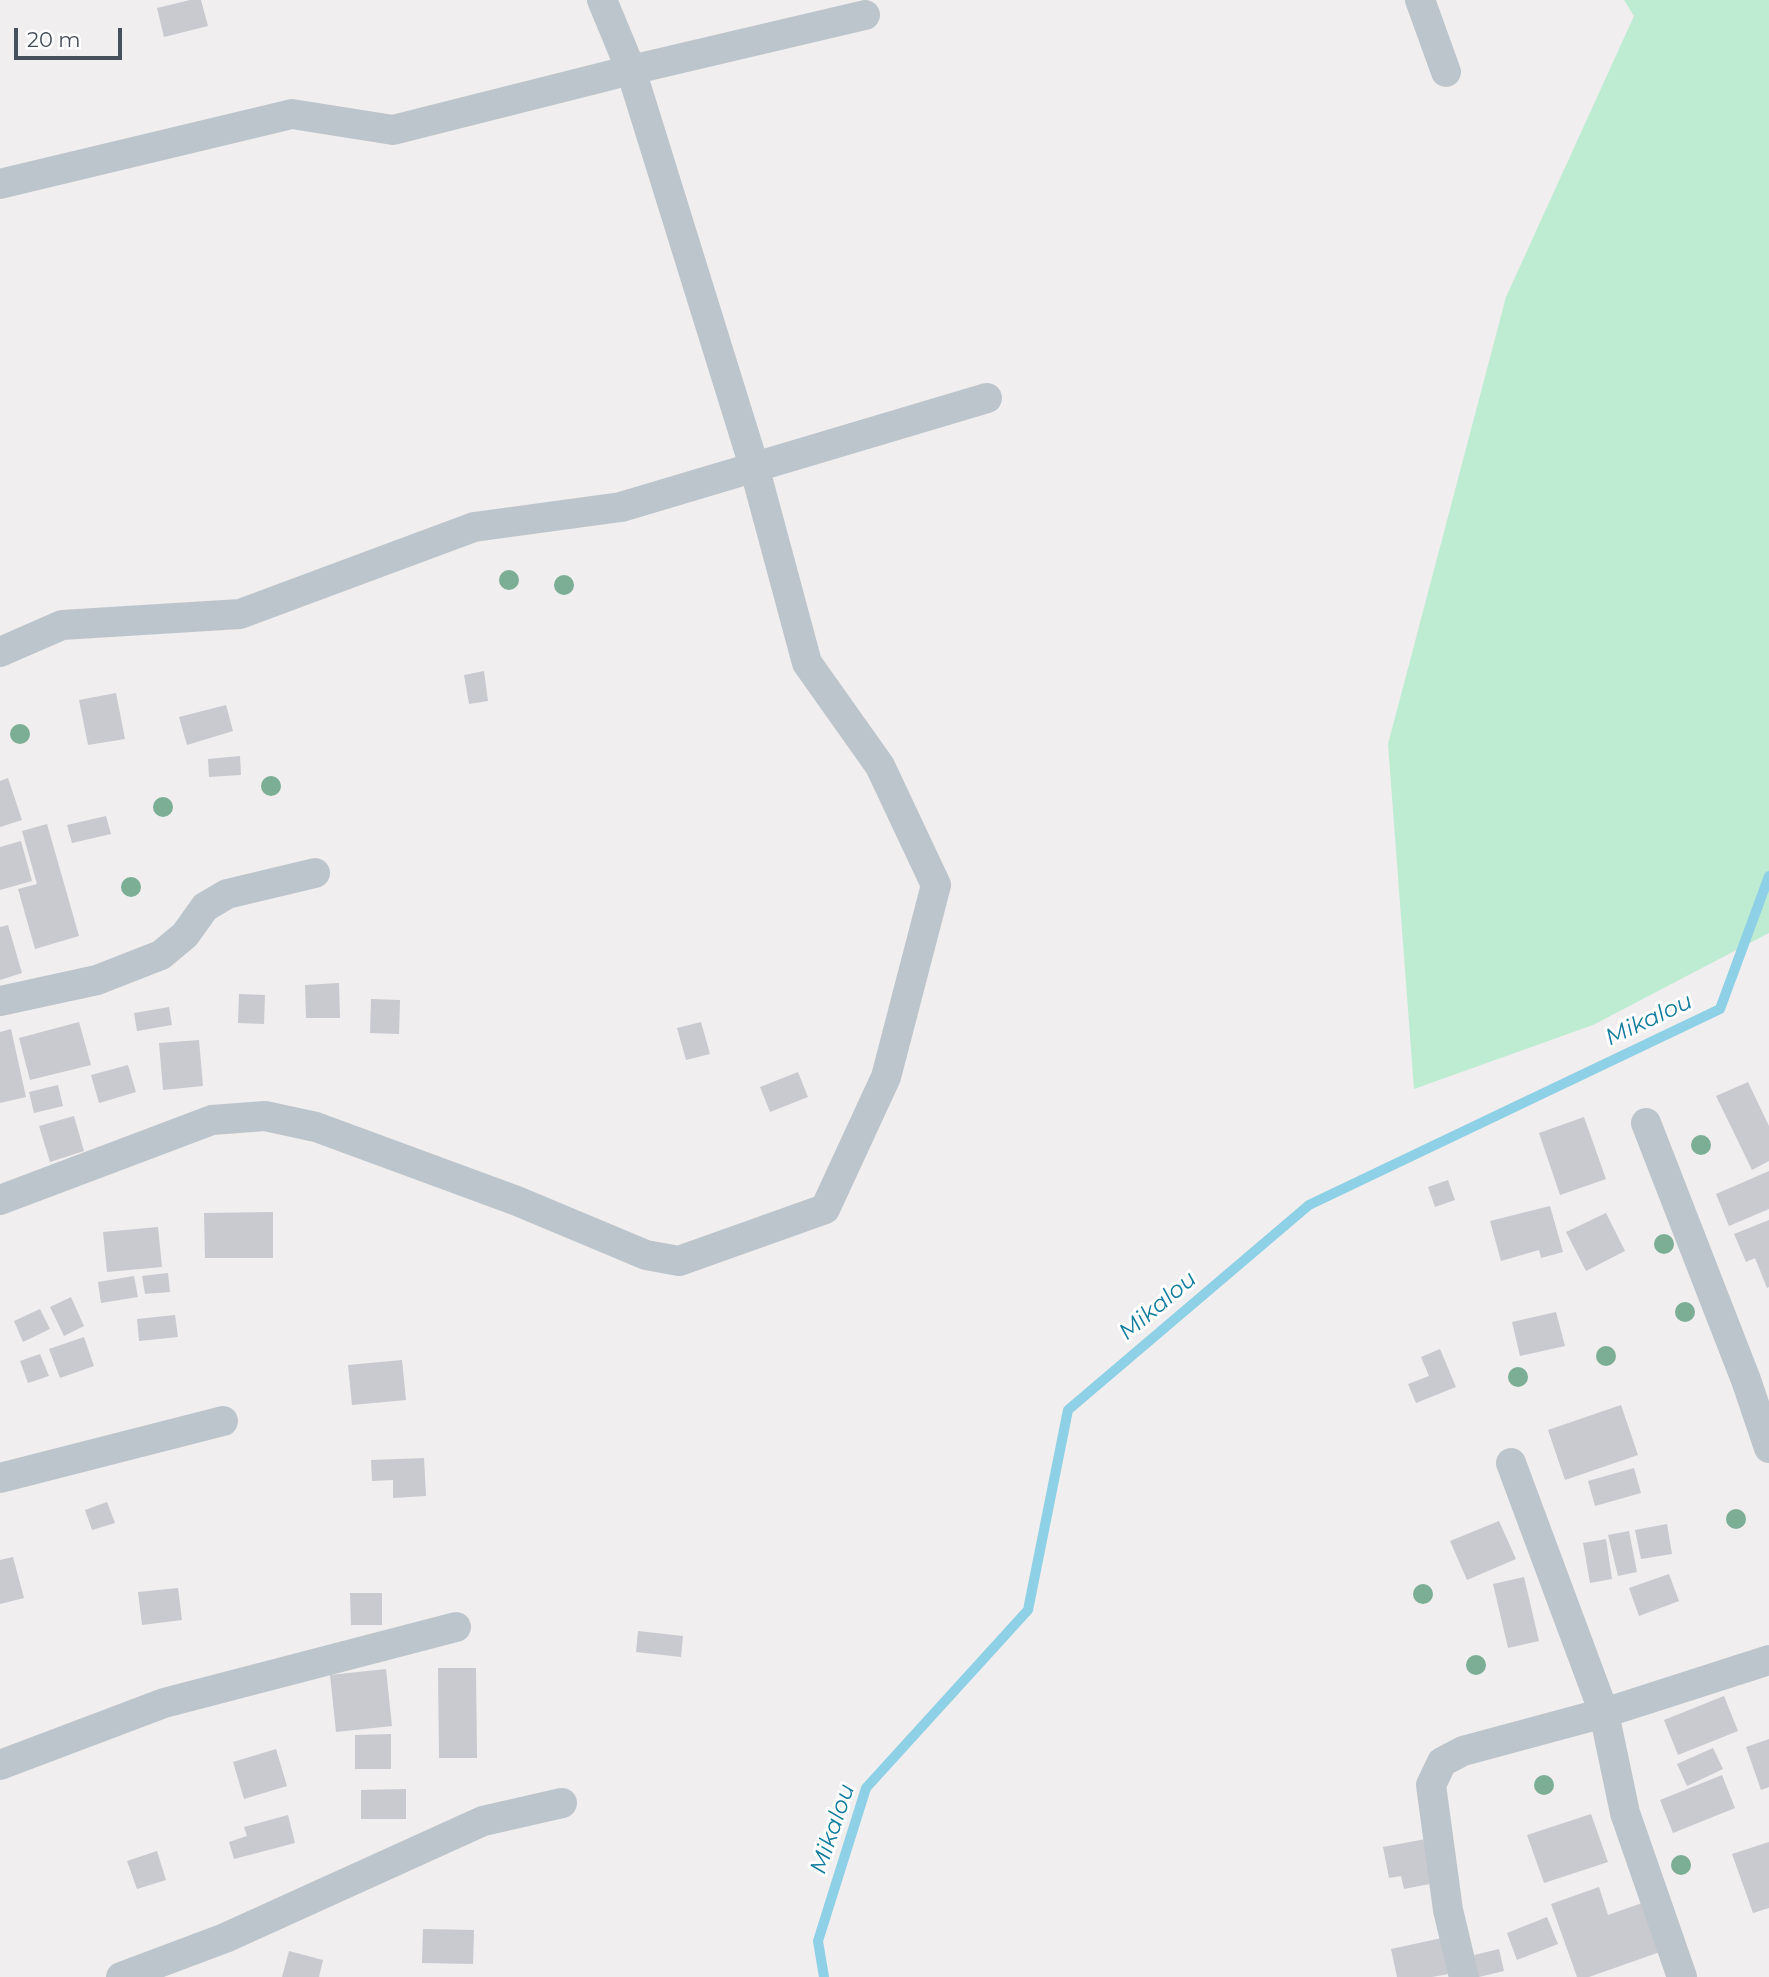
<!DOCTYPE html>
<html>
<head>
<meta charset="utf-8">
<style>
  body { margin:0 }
  #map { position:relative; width:1769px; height:1977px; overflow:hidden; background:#f0eeee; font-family:Montserrat,sans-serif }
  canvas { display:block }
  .scale { position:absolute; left:14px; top:28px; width:108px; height:32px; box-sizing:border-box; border:4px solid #47505a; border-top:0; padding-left:9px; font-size:21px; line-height:24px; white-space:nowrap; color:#47505a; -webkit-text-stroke:5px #fff; paint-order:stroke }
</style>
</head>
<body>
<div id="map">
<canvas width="1769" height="1977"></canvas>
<div class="scale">20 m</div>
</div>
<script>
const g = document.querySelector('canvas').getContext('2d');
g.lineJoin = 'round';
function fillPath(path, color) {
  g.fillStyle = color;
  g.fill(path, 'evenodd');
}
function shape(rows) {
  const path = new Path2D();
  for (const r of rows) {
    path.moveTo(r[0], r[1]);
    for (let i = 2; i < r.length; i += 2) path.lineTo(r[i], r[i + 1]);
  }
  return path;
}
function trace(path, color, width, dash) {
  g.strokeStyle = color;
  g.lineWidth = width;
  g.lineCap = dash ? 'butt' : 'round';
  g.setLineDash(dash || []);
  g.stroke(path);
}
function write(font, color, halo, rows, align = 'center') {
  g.font = font + ' Montserrat,sans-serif';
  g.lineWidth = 6;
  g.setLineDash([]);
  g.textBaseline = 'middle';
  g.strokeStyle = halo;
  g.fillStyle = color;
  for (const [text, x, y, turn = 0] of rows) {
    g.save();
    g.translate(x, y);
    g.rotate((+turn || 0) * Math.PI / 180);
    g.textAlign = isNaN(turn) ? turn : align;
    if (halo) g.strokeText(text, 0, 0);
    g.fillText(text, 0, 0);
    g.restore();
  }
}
fillPath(shape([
  [1624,0,1769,0,1769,933,1593,1025,1414,1089,1388,744,1506,297,1634,16]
]), '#beecd2');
trace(shape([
  [824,1977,818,1941,866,1788,1028,1610,1068,1410,1309,1205,1720,1009,1769,876]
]), '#8ed0e6', 10);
fillPath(shape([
  [190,0,201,0,208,26,164,37,157,8],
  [484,671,488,701,469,704,464,675],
  [116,693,125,739,88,745,79,700],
  [226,705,233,731,187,745,179,717],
  [240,756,241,775,209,777,208,759],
  [8,778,22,820,0,827,0,781],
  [106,816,111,834,72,843,67,825],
  [47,824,79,936,35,949,18,889,37,884,22,831],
  [21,841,32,881,0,890,0,847],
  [8,925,22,973,0,980,0,927],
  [339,983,340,1018,306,1018,305,985],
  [239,994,265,995,264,1024,238,1023],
  [371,999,400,1000,399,1034,370,1033],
  [169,1007,172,1025,137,1031,134,1013],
  [79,1022,91,1065,30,1080,19,1038],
  [701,1022,710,1054,686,1060,677,1028],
  [11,1029,26,1097,0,1103,0,1032],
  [199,1040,203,1086,163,1090,159,1043],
  [128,1065,136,1092,99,1103,91,1075],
  [798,1072,808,1097,770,1112,760,1087],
  [1748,1082,1769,1126,1769,1161,1752,1170,1716,1096],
  [58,1085,63,1106,34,1113,29,1092],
  [74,1116,84,1151,50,1162,39,1126],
  [1584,1117,1606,1179,1560,1195,1539,1133],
  [1769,1171,1769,1209,1729,1226,1716,1194],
  [1448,1180,1455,1200,1435,1207,1428,1187],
  [1550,1206,1563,1252,1541,1258,1539,1250,1501,1261,1490,1221],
  [273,1212,273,1258,205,1258,204,1213],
  [1606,1213,1625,1251,1586,1271,1566,1232],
  [1769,1220,1769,1287,1767,1288,1755,1258,1746,1262,1734,1234],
  [158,1227,162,1267,107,1272,103,1232],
  [168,1273,170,1292,145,1294,142,1276],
  [134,1276,138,1297,101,1303,98,1282],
  [71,1297,84,1326,64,1336,50,1307],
  [40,1309,50,1329,23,1342,14,1321],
  [1556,1312,1565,1346,1520,1356,1512,1322],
  [175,1315,178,1337,139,1341,137,1319],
  [84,1337,94,1366,60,1378,49,1349],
  [1440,1349,1456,1387,1416,1403,1408,1384,1429,1376,1421,1357],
  [40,1354,49,1376,28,1383,20,1361],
  [402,1360,406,1400,352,1405,348,1365],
  [1621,1405,1638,1455,1565,1480,1548,1430],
  [424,1458,426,1496,393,1498,393,1480,372,1481,371,1460],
  [1634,1468,1641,1493,1595,1506,1588,1481],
  [107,1502,115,1523,92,1530,85,1510],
  [1499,1521,1516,1559,1467,1580,1450,1541],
  [1667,1524,1672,1554,1641,1559,1635,1530],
  [1629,1531,1637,1572,1618,1576,1608,1535],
  [1606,1539,1612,1579,1590,1583,1583,1543],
  [13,1557,24,1598,0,1604,0,1560],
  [1669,1574,1679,1601,1639,1616,1629,1588],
  [1524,1577,1539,1641,1508,1648,1493,1584],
  [178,1588,182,1620,142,1625,138,1592],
  [350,1593,382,1593,382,1625,351,1625],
  [638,1631,683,1636,681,1657,636,1652],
  [438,1668,476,1668,477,1758,439,1758],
  [386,1669,392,1726,336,1732,330,1675],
  [1724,1696,1738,1731,1678,1755,1664,1720],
  [391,1734,391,1769,355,1769,355,1735],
  [1769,1739,1769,1787,1761,1790,1746,1747],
  [1713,1748,1723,1769,1687,1786,1677,1764],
  [276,1749,287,1786,244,1799,233,1762],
  [1722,1775,1735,1808,1673,1833,1660,1800],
  [406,1789,406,1819,361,1819,361,1790],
  [1591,1814,1608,1862,1544,1883,1527,1835],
  [288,1815,295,1843,234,1859,229,1842,247,1836,244,1827],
  [1431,1838,1440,1882,1404,1889,1401,1876,1389,1878,1383,1847],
  [1769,1842,1769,1908,1753,1913,1732,1854],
  [157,1851,166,1880,137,1889,127,1861],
  [1599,1887,1608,1915,1642,1903,1660,1952,1589,1977,1577,1977,1551,1904],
  [1547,1917,1558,1944,1517,1960,1507,1933],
  [423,1929,474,1930,473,1964,422,1963],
  [1442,1938,1449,1974,1432,1977,1397,1977,1391,1949],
  [1499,1949,1504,1971,1479,1977,1474,1955],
  [289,1951,323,1960,319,1977,282,1977]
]), '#c8cad0');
trace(shape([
  [1420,0,1446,72],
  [0,184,292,114,393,130,631,70,865,15],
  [0,652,62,625,240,614,474,527,621,507,987,398],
  [0,1001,97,980,161,955,185,935,205,907,227,894,315,873],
  [1646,1123,1746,1380,1769,1448],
  [0,1200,212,1120,265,1116,316,1127,517,1201,646,1255,679,1261,825,1209,886,1077,936,885,880,766,807,663,754,466,631,70,602,0],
  [1511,1463,1604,1713,1625,1813,1682,1977],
  [0,1478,223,1421],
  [0,1765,164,1703,456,1627],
  [121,1977,225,1938,483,1821,562,1803],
  [1464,1977,1448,1910,1431,1785,1442,1762,1463,1751,1604,1713,1769,1660]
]), '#bdc5cc', 30);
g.fillStyle = '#7cad95';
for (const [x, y] of [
  [509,580],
  [564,585],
  [20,734],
  [271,786],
  [163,807],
  [131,887],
  [1701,1145],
  [1664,1244],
  [1685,1312],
  [1606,1356],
  [1518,1377],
  [1736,1519],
  [1423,1594],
  [1476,1665],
  [1544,1785],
  [1681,1865]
]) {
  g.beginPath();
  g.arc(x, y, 10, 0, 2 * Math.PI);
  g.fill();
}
write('italic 23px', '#157d9f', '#fff', [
  ["Mikalou",1649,1020,-25],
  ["Mikalou",1158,1306,-40],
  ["Mikalou",833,1829,-71]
]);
</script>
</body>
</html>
